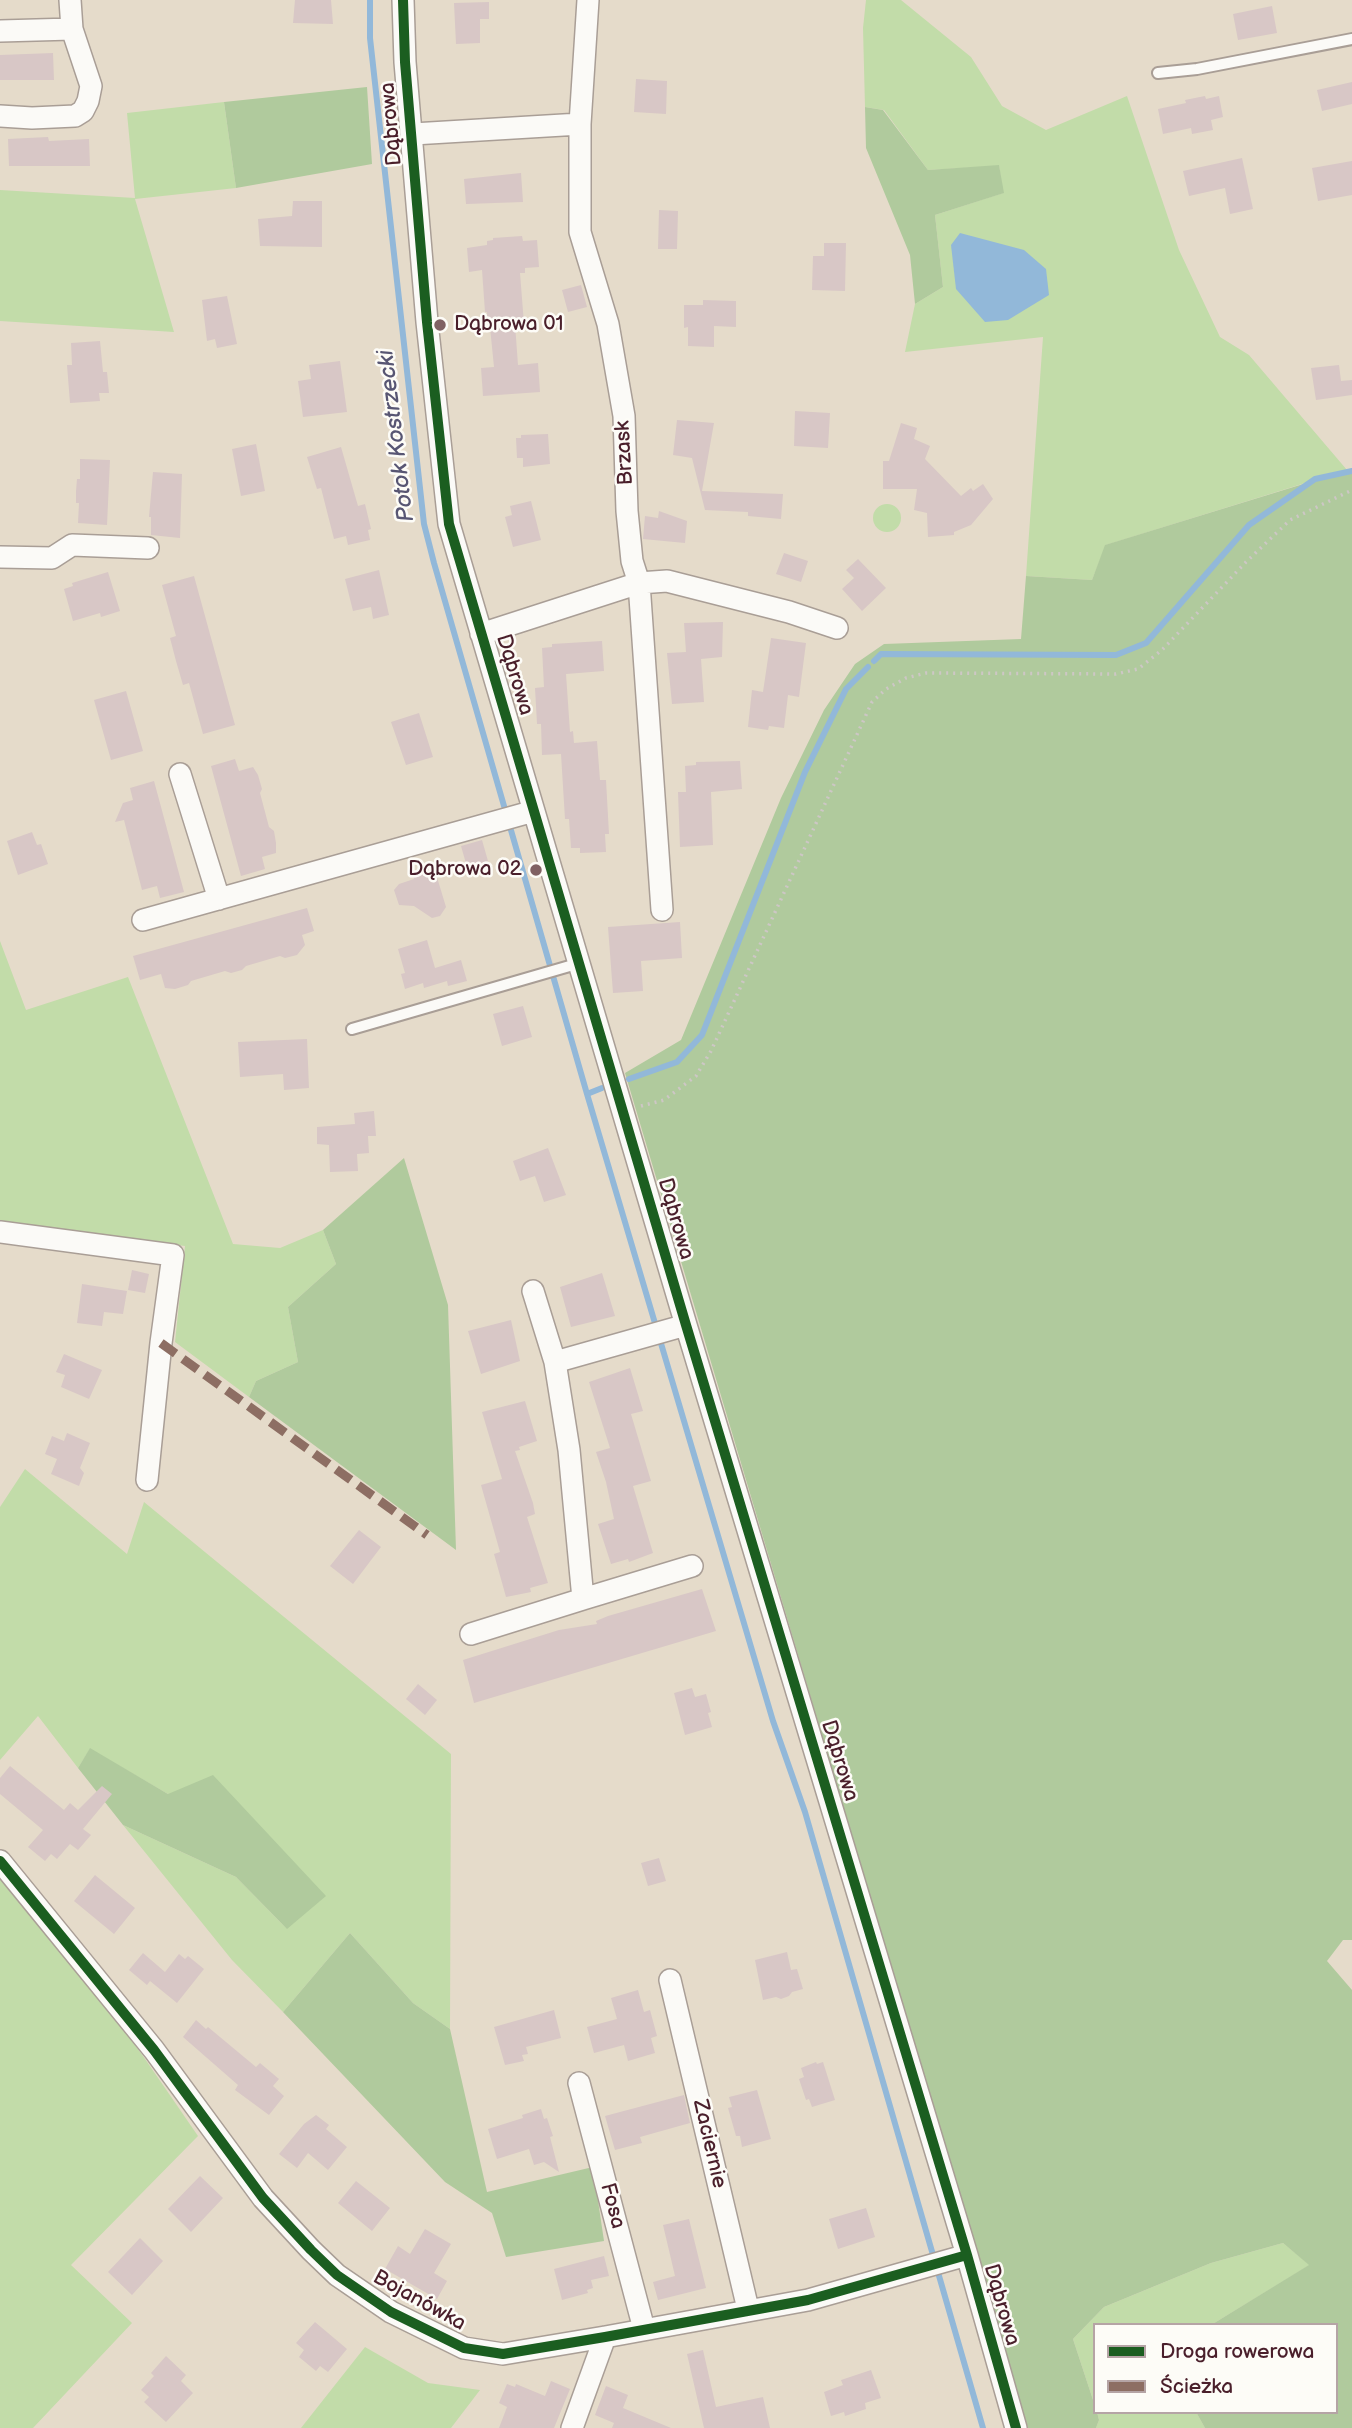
<!DOCTYPE html>
<html>
<head>
<meta charset="utf-8">
<style>
  body { margin:0 }
  #map { position:relative; width:1352px; height:2428px; overflow:hidden; background:#e5dbca; font-family:"Balsamiq Sans",sans-serif }
  canvas { display:block }
  .legend { position:absolute; left:1093px; top:2323px; width:245px; height:91px; box-sizing:border-box; background:#fdfcf7; border:2px solid #b5a4a5; margin:0; padding:9px 12px; list-style:none; font-size:21px; color:#4a1f2b }
  .legend li { display:flex; align-items:center; gap:14px; height:35px }
  .legend b { width:35px; border:2px solid #b5a4a5 }
</style>
</head>
<body>
<div id="map">
<canvas width="1352" height="2428"></canvas>
<ul class="legend">
<li><b style="height:9px;background:#1b5e20"></b>Droga rowerowa</li>
<li><b style="height:9px;background:#8d6e63"></b>Ścieżka</li>
</ul>
</div>
<script>
const g = document.querySelector('canvas').getContext('2d');
g.lineJoin = 'round';
function fillPath(path, color) {
  g.fillStyle = color;
  g.fill(path, 'evenodd');
}
function shape(rows) {
  const path = new Path2D();
  for (const r of rows) {
    if (r.length === 3) {
      path.moveTo(r[0] + r[2], r[1]);
      path.arc(r[0], r[1], r[2], 0, 2 * Math.PI);
      continue;
    }
    path.moveTo(r[0], r[1]);
    for (let i = 2; i < r.length; i += 2) path.lineTo(r[i], r[i + 1]);
  }
  return path;
}
function trace(path, color, width, dash) {
  g.strokeStyle = color;
  g.lineWidth = width;
  g.lineCap = dash ? 'butt' : 'round';
  g.setLineDash(dash || []);
  g.stroke(path);
}
function write(font, color, halo, rows, align = 'center') {
  g.font = font + ' "Balsamiq Sans",sans-serif';
  g.lineWidth = 5;
  g.setLineDash([]);
  g.textBaseline = 'middle';
  g.strokeStyle = halo;
  g.fillStyle = color;
  for (const [text, x, y, turn = 0] of rows) {
    g.save();
    g.translate(x, y);
    g.rotate((+turn || 0) * Math.PI / 180);
    g.textAlign = isNaN(turn) ? turn : align;
    if (halo) g.strokeText(text, 0, 0);
    g.fillText(text, 0, 0);
    g.restore();
  }
}
fillPath(shape([
  [866,0,901,0,971,57,1002,106,1046,130,1127,96,1179,250,1220,337,1249,355,1347,470,1106,545,1092,580,1026,576,1043,337,905,352,915,304,943,287,935,215,1003,193,999,166,928,170,884,110,865,107,863,28],
  [224,102,236,188,135,199,174,332,0,321,0,190,135,198,127,113],
  [887,518,14],
  [0,941,26,1010,128,977,233,1244,280,1248,323,1230,336,1264,288,1307,298,1362,256,1381,249,1397,175,1342,185,1246,0,1224],
  [25,1469,127,1554,144,1502,451,1754,450,2029,413,2003,350,1933,283,2012,232,1960,123,1825,236,1877,287,1929,168,1794,90,1749,78,1768,38,1716,0,1760,0,1507],
  [0,1871,33,1906,143,2056,198,2136,71,2265,132,2323,33,2428,0,2428],
  [1283,2243,1310,2265,1211,2325,1095,2325,1095,2406,1073,2339,1104,2307,1211,2263],
  [365,2347,428,2383,480,2390,451,2428,301,2428],
  [1097,2412,1196,2412,1205,2428,1096,2428,1099,2420]
]), '#c2dca9');
fillPath(shape([
  [367,87,372,164,236,188,224,102],
  [865,107,883,110,928,170,999,165,1004,193,935,215,943,287,915,304,910,255,866,148],
  [1352,469,1352,1940,1343,1940,1327,1961,1352,1990,1352,2428,1205,2428,1196,2412,1336,2412,1336,2325,1211,2325,1309,2265,1283,2243,1211,2263,1104,2307,1073,2339,1095,2406,1095,2412,1097,2412,1099,2420,1096,2428,1028,2428,625,1073,681,1040,781,798,824,710,855,664,884,644,1021,639,1026,576,1092,580,1105,545],
  [404,1158,448,1305,456,1550,249,1397,256,1381,298,1362,288,1307,336,1264,323,1230],
  [90,1748,168,1794,213,1775,326,1896,287,1929,236,1877,123,1825,78,1768],
  [350,1933,413,2003,450,2029,487,2192,593,2167,604,2241,506,2257,492,2213,445,2182,283,2012]
]), '#b0ca9d');
fillPath(shape([
  [960,233,1024,250,1046,269,1049,295,1008,320,985,322,956,289,951,245]
]), '#92b8d9');
trace(shape([
  [370,0,370,38,424,524,434,563,587,1094,773,1721,805,1812,983,2428],
  [874,661,881,654,1116,655,1146,643,1249,525,1315,479,1352,471],
  [629,1079,677,1062,702,1035,805,772,846,689,868,667],
  [587,1094,602,1088]
]), '#92b8d9', 6);
fillPath(shape([
  [295,0,331,0,333,24,293,23],
  [489,2,489,19,480,19,480,43,456,44,454,3],
  [1272,6,1277,33,1238,40,1233,14],
  [53,53,54,80,0,80,0,55],
  [636,79,667,81,666,114,634,112],
  [1352,82,1352,104,1322,111,1317,90],
  [1205,96,1206,99,1219,96,1223,117,1211,120,1213,130,1192,134,1191,128,1163,134,1158,109,1186,103,1185,100],
  [48,137,49,141,89,139,90,166,9,166,8,139],
  [1242,158,1253,209,1230,214,1225,188,1189,196,1183,171],
  [1352,161,1352,195,1318,201,1312,168],
  [521,173,523,202,466,204,464,179],
  [293,201,322,201,322,247,260,246,258,219,292,216],
  [659,210,678,211,677,249,658,249],
  [522,236,523,241,537,240,539,267,525,268,525,273,520,273,524,324,515,324,518,365,538,363,540,392,483,396,481,368,494,367,490,327,488,327,487,312,485,312,482,270,469,272,467,248,487,245,487,241,493,240,493,238],
  [824,243,846,243,845,291,812,290,813,256,824,256],
  [581,285,587,307,568,312,562,290],
  [227,296,237,344,217,348,215,339,207,341,202,300],
  [703,300,736,301,736,327,714,326,714,347,688,346,688,327,684,328,684,305,703,305],
  [100,341,103,372,107,372,109,393,99,393,100,401,70,403,67,365,72,365,71,343],
  [340,361,347,412,303,417,298,381,311,379,309,365],
  [1339,365,1341,381,1352,380,1352,395,1316,400,1311,368],
  [795,411,830,413,828,448,794,446],
  [677,420,714,423,702,491,783,494,781,519,748,516,748,512,705,510,692,458,673,455],
  [901,423,917,428,914,439,930,446,925,459,961,496,971,488,973,491,983,484,993,499,971,525,954,532,954,535,928,537,927,513,914,510,917,489,883,489,883,461,889,461],
  [548,434,550,464,523,467,523,458,517,458,516,438,521,438,521,435],
  [256,444,265,491,241,496,232,449],
  [341,447,358,506,365,504,371,529,368,530,370,540,348,545,346,536,334,539,321,488,317,489,307,457],
  [80,459,110,460,107,525,78,523,79,503,76,503,76,491,77,479,80,479],
  [153,472,182,474,180,538,151,535,151,517,149,517],
  [531,501,541,540,513,547,505,517,512,515,510,506],
  [659,511,687,521,685,543,643,539,645,516,658,518],
  [784,553,808,561,801,582,776,574],
  [858,559,886,588,862,611,842,589,854,578,846,570],
  [379,570,389,615,373,619,371,607,353,611,345,579],
  [108,572,120,611,101,617,100,613,73,621,64,589,73,586,72,583],
  [194,576,235,725,203,734,189,683,183,685,176,661,170,638,176,636,162,585],
  [723,622,722,657,701,659,704,702,672,704,667,653,686,652,684,623],
  [771,638,806,643,799,697,788,695,784,728,769,726,768,730,748,727,752,690,763,692],
  [602,641,604,671,566,674,570,732,573,731,574,743,597,741,600,780,606,780,609,834,605,834,606,852,580,853,580,848,571,848,569,819,565,819,561,754,542,755,541,724,537,724,535,688,544,687,542,648,552,647,552,644],
  [126,691,143,751,111,760,94,700],
  [419,713,433,757,406,765,391,722],
  [235,759,239,771,253,767,258,775,262,789,260,793,269,827,274,831,276,843,276,853,262,857,265,869,241,876,211,766],
  [740,761,742,789,711,792,713,845,680,847,678,792,686,792,685,766,696,765,696,762],
  [154,781,184,892,160,898,157,886,142,890,124,820,115,822,123,803,133,800,130,788],
  [32,832,37,845,41,844,48,864,18,875,7,841],
  [482,840,488,861,467,867,461,846],
  [433,864,446,907,440,916,432,918,414,906,399,905,394,890,399,884,414,879,412,871],
  [307,908,314,931,302,935,305,945,297,955,285,958,280,956,246,966,242,970,231,973,225,971,191,981,188,985,175,989,165,988,161,974,140,980,133,956],
  [680,922,682,958,641,961,643,991,613,993,608,927],
  [427,940,435,968,461,960,467,981,448,986,447,981,424,988,423,983,405,989,401,974,405,973,398,949],
  [523,1006,532,1037,502,1046,493,1014],
  [307,1039,309,1088,284,1090,283,1074,240,1077,238,1042],
  [374,1111,376,1136,368,1136,369,1153,357,1154,358,1171,330,1172,329,1145,317,1144,317,1127,355,1124,354,1113],
  [548,1148,566,1195,544,1202,535,1176,520,1181,513,1161],
  [132,1270,149,1274,145,1293,128,1290],
  [602,1273,615,1316,571,1327,560,1287],
  [82,1284,127,1291,123,1314,104,1312,102,1326,77,1323],
  [511,1320,520,1361,481,1374,468,1331],
  [64,1354,102,1370,89,1399,61,1387,65,1375,56,1372],
  [630,1368,643,1411,631,1414,651,1481,633,1486,653,1553,629,1562,628,1559,611,1564,598,1524,614,1519,606,1482,596,1452,610,1448,589,1382],
  [525,1401,537,1441,519,1447,520,1450,515,1451,533,1503,535,1514,527,1517,548,1583,530,1588,531,1592,506,1597,494,1554,500,1552,481,1485,502,1479,482,1412],
  [67,1433,90,1443,80,1468,84,1473,79,1486,51,1474,57,1459,45,1454,52,1436,64,1441],
  [359,1530,381,1547,353,1584,330,1566],
  [702,1589,716,1631,474,1703,463,1660,559,1630,597,1624,596,1621,608,1616],
  [418,1684,437,1700,425,1715,406,1699],
  [692,1688,695,1697,706,1694,711,1712,708,1713,712,1727,685,1735,674,1693],
  [10,1766,64,1810,70,1803,78,1810,102,1786,112,1794,83,1829,91,1835,78,1850,70,1844,57,1859,51,1854,45,1861,28,1847,43,1830,0,1794,0,1778],
  [659,1858,666,1881,648,1886,641,1863],
  [95,1875,135,1908,114,1934,74,1901],
  [787,1952,791,1970,797,1969,803,1989,792,1992,789,1996,781,1999,776,1997,763,2000,755,1960],
  [143,1953,165,1972,179,1954,185,1959,188,1956,204,1969,177,2003,150,1981,147,1985,129,1970],
  [638,1990,644,2012,650,2010,657,2036,651,2038,655,2053,628,2061,624,2045,594,2053,587,2027,617,2019,611,1998],
  [554,2010,561,2038,526,2047,528,2054,522,2055,524,2061,505,2065,494,2027],
  [196,2020,206,2029,208,2027,256,2067,260,2063,279,2079,273,2086,284,2096,269,2115,235,2090,238,2085,183,2037],
  [816,2062,817,2064,823,2062,835,2100,812,2107,809,2099,806,2100,799,2079,804,2077,801,2068],
  [757,2090,771,2139,742,2147,740,2136,736,2136,728,2108,732,2107,729,2097],
  [684,2095,690,2123,640,2137,642,2143,615,2150,605,2116],
  [541,2109,544,2119,547,2118,553,2136,550,2137,559,2172,544,2162,534,2165,529,2149,497,2159,488,2129,523,2118,522,2115],
  [316,2115,329,2125,326,2129,347,2147,328,2170,308,2153,297,2168,279,2154,304,2124],
  [200,2176,223,2198,191,2232,168,2209],
  [356,2181,390,2208,372,2231,338,2203],
  [866,2208,875,2237,838,2249,829,2219],
  [689,2219,706,2288,658,2300,653,2282,675,2276,663,2225],
  [425,2229,451,2244,434,2273,447,2281,437,2299,385,2269,398,2246,410,2254],
  [140,2238,163,2261,132,2295,108,2272],
  [604,2256,609,2276,591,2280,593,2288,587,2290,588,2293,562,2300,554,2269],
  [315,2322,347,2349,328,2372,320,2366,316,2371,299,2357,304,2350,296,2343],
  [703,2350,716,2407,763,2397,770,2428,704,2428,687,2354],
  [166,2356,186,2375,181,2381,193,2393,166,2422,144,2402,149,2397,141,2390,154,2376,151,2373],
  [871,2370,881,2398,865,2403,866,2409,845,2416,844,2412,831,2416,824,2392,843,2385,841,2380],
  [551,2381,570,2389,554,2428,499,2428,507,2407,499,2403,507,2384,515,2387,516,2384,545,2396],
  [606,2386,628,2395,623,2408,671,2428,612,2428,614,2423,595,2415]
]), '#d8c7c6');
const service = shape([
  [1158,73,1197,69,1352,39],
  [352,1029,580,963]
]);
const minor = shape([
  [403,0,405,62,427,322,449,524,686,1325,967,2255,1016,2428],
  [588,0,580,124,580,232,608,324,624,416,627,511,632,561,639,583,662,910],
  [0,31,72,29],
  [0,116,32,118,75,116,83,111,88,101,91,86,72,29,70,0],
  [413,134,580,124],
  [0,557,52,558,72,545,148,548],
  [481,634,639,583,667,581,789,612,837,628],
  [180,774,219,899],
  [143,920,534,811],
  [0,1232,173,1255,161,1343,147,1480],
  [533,1291,555,1362,686,1325],
  [555,1362,569,1450,583,1599,692,1566],
  [471,1634,583,1599],
  [0,1861,154,2050,263,2198,311,2250,337,2275,391,2312,464,2348,503,2354,605,2337,808,2300,967,2255],
  [670,1980,748,2309],
  [579,2083,644,2329],
  [572,2428,605,2337]
]);
trace(service, '#a99e96', 14);
trace(minor, '#a99e96', 24);
trace(shape([
  [641,1106,664,1100,696,1076,711,1051,872,702,886,689,906,678,926,673,1116,674,1138,669,1162,650,1246,562,1290,520,1352,490]
]), '#cdc7c5', 3.5, [2, 5]);
trace(service, '#fbfaf7', 10);
trace(minor, '#fbfaf7', 21);
trace(shape([
  [161,1343,427,1535]
]), '#8d6e63', 9, [18, 9]);
trace(shape([
  [403,0,405,62,427,322,449,524,686,1325,967,2255,1016,2428],
  [0,1861,154,2050,263,2198,311,2250,337,2275,391,2312,464,2348,503,2354,605,2337,808,2300,967,2255]
]), '#1b5e20', 10);
for (const [x, y, r, color] of [
  [440,325,7,"#806163"],
  [536,870,7,"#806163"]
]) {
  const dot = new Path2D();
  dot.arc(x, y, r, 0, 2 * Math.PI);
  g.fillStyle = color;
  g.fill(dot);
  trace(dot, '#fdfcf7', 2.5);
}
write('21px', '#4a1f2b', '#fdfcf7', [
  ["Dąbrowa",392,124,-95],
  ["Brzask",625,453,-93],
  ["Dąbrowa",514,675,73],
  ["Dąbrowa",675,1219,74],
  ["Dąbrowa",839,1761,73],
  ["Zaciernie",709,2144,77],
  ["Fosa",612,2206,75],
  ["Bojanówka",419,2301,29],
  ["Dąbrowa",1001,2305,74]
]);
write('21px', '#4a1f2b', '#fdfcf7', [
  ["Dąbrowa 01",454,325],
  ["Dąbrowa 02",522,870,"right"]
], 'left');
write('italic 23px', '#585673', '#fdfcf7', [
  ["Potok Kostrzecki",397,436,-97]
]);
</script>
</body>
</html>
